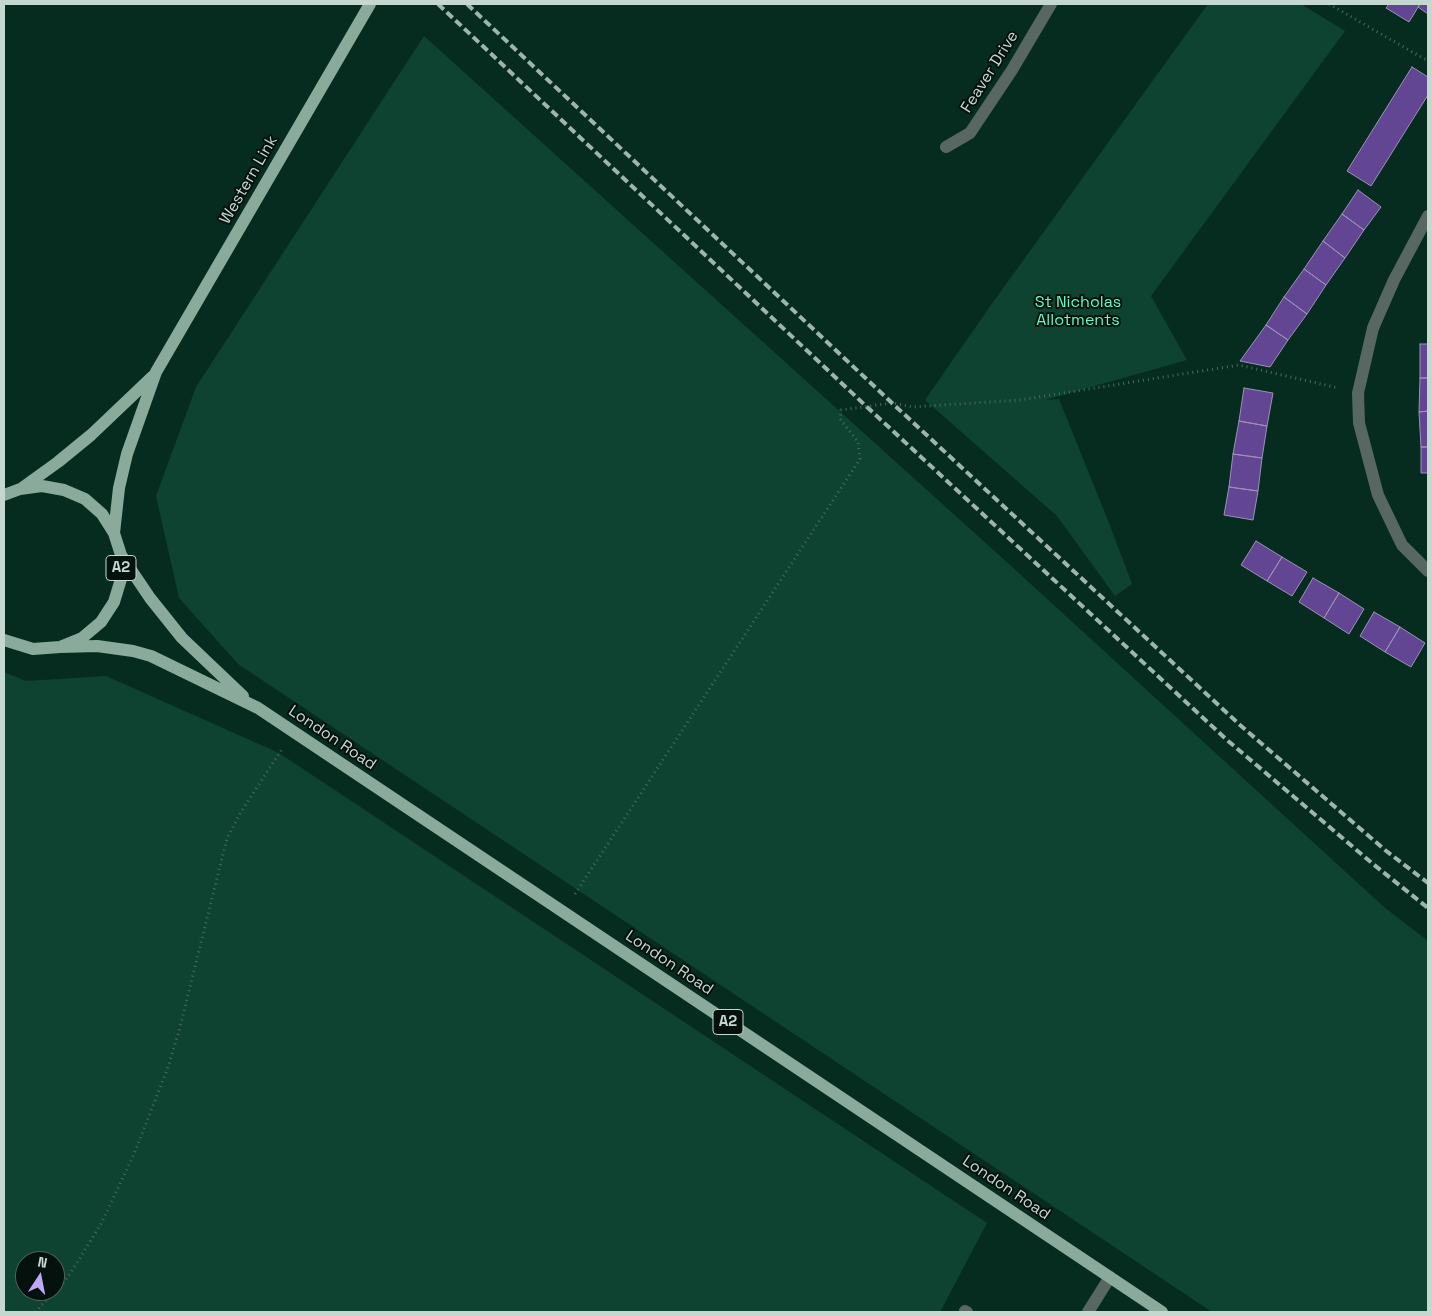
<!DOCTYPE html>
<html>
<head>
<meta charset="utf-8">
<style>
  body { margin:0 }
  #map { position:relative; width:1432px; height:1316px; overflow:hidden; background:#062c20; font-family:"Space Grotesk",sans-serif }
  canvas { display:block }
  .frame { position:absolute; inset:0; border:5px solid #c5d8d0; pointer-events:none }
  .north { position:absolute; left:15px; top:1251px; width:50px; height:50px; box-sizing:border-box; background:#04110c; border:1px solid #51615a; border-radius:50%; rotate:11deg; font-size:14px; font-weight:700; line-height:20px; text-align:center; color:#c5d8d0 }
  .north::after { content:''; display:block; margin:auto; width:18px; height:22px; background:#c0a8f4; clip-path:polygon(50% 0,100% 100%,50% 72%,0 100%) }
</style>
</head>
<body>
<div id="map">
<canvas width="1432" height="1316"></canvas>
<div class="frame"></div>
<div class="north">N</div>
</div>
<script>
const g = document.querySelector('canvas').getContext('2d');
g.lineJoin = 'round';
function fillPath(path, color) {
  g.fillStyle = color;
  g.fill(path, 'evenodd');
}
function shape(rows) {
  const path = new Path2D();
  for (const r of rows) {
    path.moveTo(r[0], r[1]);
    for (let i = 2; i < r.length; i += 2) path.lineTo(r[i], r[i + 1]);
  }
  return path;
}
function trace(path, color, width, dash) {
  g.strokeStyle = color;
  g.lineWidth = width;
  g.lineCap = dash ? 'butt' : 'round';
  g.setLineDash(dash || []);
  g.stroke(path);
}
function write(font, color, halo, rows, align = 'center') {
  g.font = font + ' "Space Grotesk",sans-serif';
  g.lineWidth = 4;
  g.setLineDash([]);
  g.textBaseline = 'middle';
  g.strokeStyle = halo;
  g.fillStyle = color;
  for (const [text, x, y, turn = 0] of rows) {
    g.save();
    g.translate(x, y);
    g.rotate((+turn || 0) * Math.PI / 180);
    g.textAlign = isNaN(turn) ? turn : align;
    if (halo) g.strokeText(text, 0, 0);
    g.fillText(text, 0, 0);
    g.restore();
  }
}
fillPath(shape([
  [1208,4,1301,4,1345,31,1151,296,1187,360,1045,400,1059,399,1109,523,1132,584,1115,596,1057,516,925,400,991,305],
  [424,36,1010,565,1384,907,1428,941,1428,1312,1212,1312,238,664,179,598,156,496,196,387],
  [4,672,26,681,106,676,279,753,987,1223,940,1312,4,1312],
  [25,1261,55,1261,55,1291,25,1291]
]), '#0e4231');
const building = shape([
  [1389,4,1420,4,1409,22,1386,8,1389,4],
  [1420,4,1428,4,1428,14,1418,7,1420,4],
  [1412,67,1428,77,1428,95,1371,186,1347,171,1412,67],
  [1358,190,1381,207,1364,230,1342,214,1358,190],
  [1342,214,1364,230,1345,258,1323,241,1342,214],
  [1323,241,1345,258,1326,285,1304,269,1323,241],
  [1304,269,1326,285,1307,314,1284,297,1304,269],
  [1284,297,1307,314,1288,340,1266,325,1284,297],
  [1266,325,1288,340,1270,367,1240,361,1266,325],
  [1420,344,1428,344,1428,378,1420,378,1420,344],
  [1420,378,1428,378,1428,411,1419,412,1420,378],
  [1244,388,1273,393,1267,426,1239,421,1244,388],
  [1428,411,1428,447,1421,447,1419,412,1428,411],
  [1239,421,1267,426,1262,458,1233,454,1239,421],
  [1421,447,1428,447,1428,473,1421,473,1421,447],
  [1233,454,1262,458,1258,491,1229,487,1233,454],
  [1229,487,1258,491,1253,520,1224,515,1229,487],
  [1256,541,1282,557,1267,581,1241,565,1256,541],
  [1282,557,1307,572,1292,596,1267,581,1282,557],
  [1313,578,1339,593,1324,618,1299,602,1313,578],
  [1339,593,1364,609,1349,634,1324,618,1339,593],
  [1374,612,1400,627,1385,652,1360,636,1374,612],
  [1400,627,1425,643,1411,667,1385,652,1400,627]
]);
fillPath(building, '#624593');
trace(building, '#9c93b4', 1);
trace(shape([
  [1329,4,1428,61],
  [575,894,860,459,858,442,840,419,841,410,892,403,913,407,1020,400,1239,365,1338,388],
  [35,1312,65,1281,80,1258,102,1222,134,1154,167,1070,179,1031,227,838,241,812,282,749]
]), '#4b6a5f', 3, [1, 4]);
trace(shape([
  [946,147,970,133,1012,70,1051,4],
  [1428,216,1394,280,1373,328,1358,393,1359,423,1378,495,1402,545,1428,571],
  [965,1311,967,1312],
  [1088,1312,1110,1277]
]), '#586761', 12);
trace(shape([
  [22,488,58,462,91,435,153,376],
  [4,495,20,489,42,486,64,490,85,499,102,514,114,533,121,555,121,579,114,602,101,622,82,638,60,647,33,649,4,640],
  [114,533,119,488,127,454,156,372,370,4],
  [121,555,150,598,182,638,243,696],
  [60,647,97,646,133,651,151,656,258,708,1162,1312]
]), '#8aab9c', 12);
trace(shape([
  [438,4,867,407,1227,740,1373,864,1428,908],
  [467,4,892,403,1240,725,1385,850,1428,883]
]), '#9eb5ac', 4, [8, 4]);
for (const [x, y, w] of [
  [121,568,30],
  [728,1022,30]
]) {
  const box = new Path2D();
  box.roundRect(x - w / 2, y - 12.5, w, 25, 4);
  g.fillStyle = '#04110c';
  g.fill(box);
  trace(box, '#c5d8d0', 1);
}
write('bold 15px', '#c5d8d0', null, [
  ["A2",121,568],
  ["A2",728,1022]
]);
write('16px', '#c5d8d0', '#04110c', [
  ["Feaver Drive",990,72,-58],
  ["Western Link",249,180,-60],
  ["London Road",332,738,34],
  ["London Road",669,963,34],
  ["London Road",1006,1188,34]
]);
write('16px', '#5efdc8', '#04110c', [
  ["St Nicholas",1078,303],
  ["Allotments",1078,321]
]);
</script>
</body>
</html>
